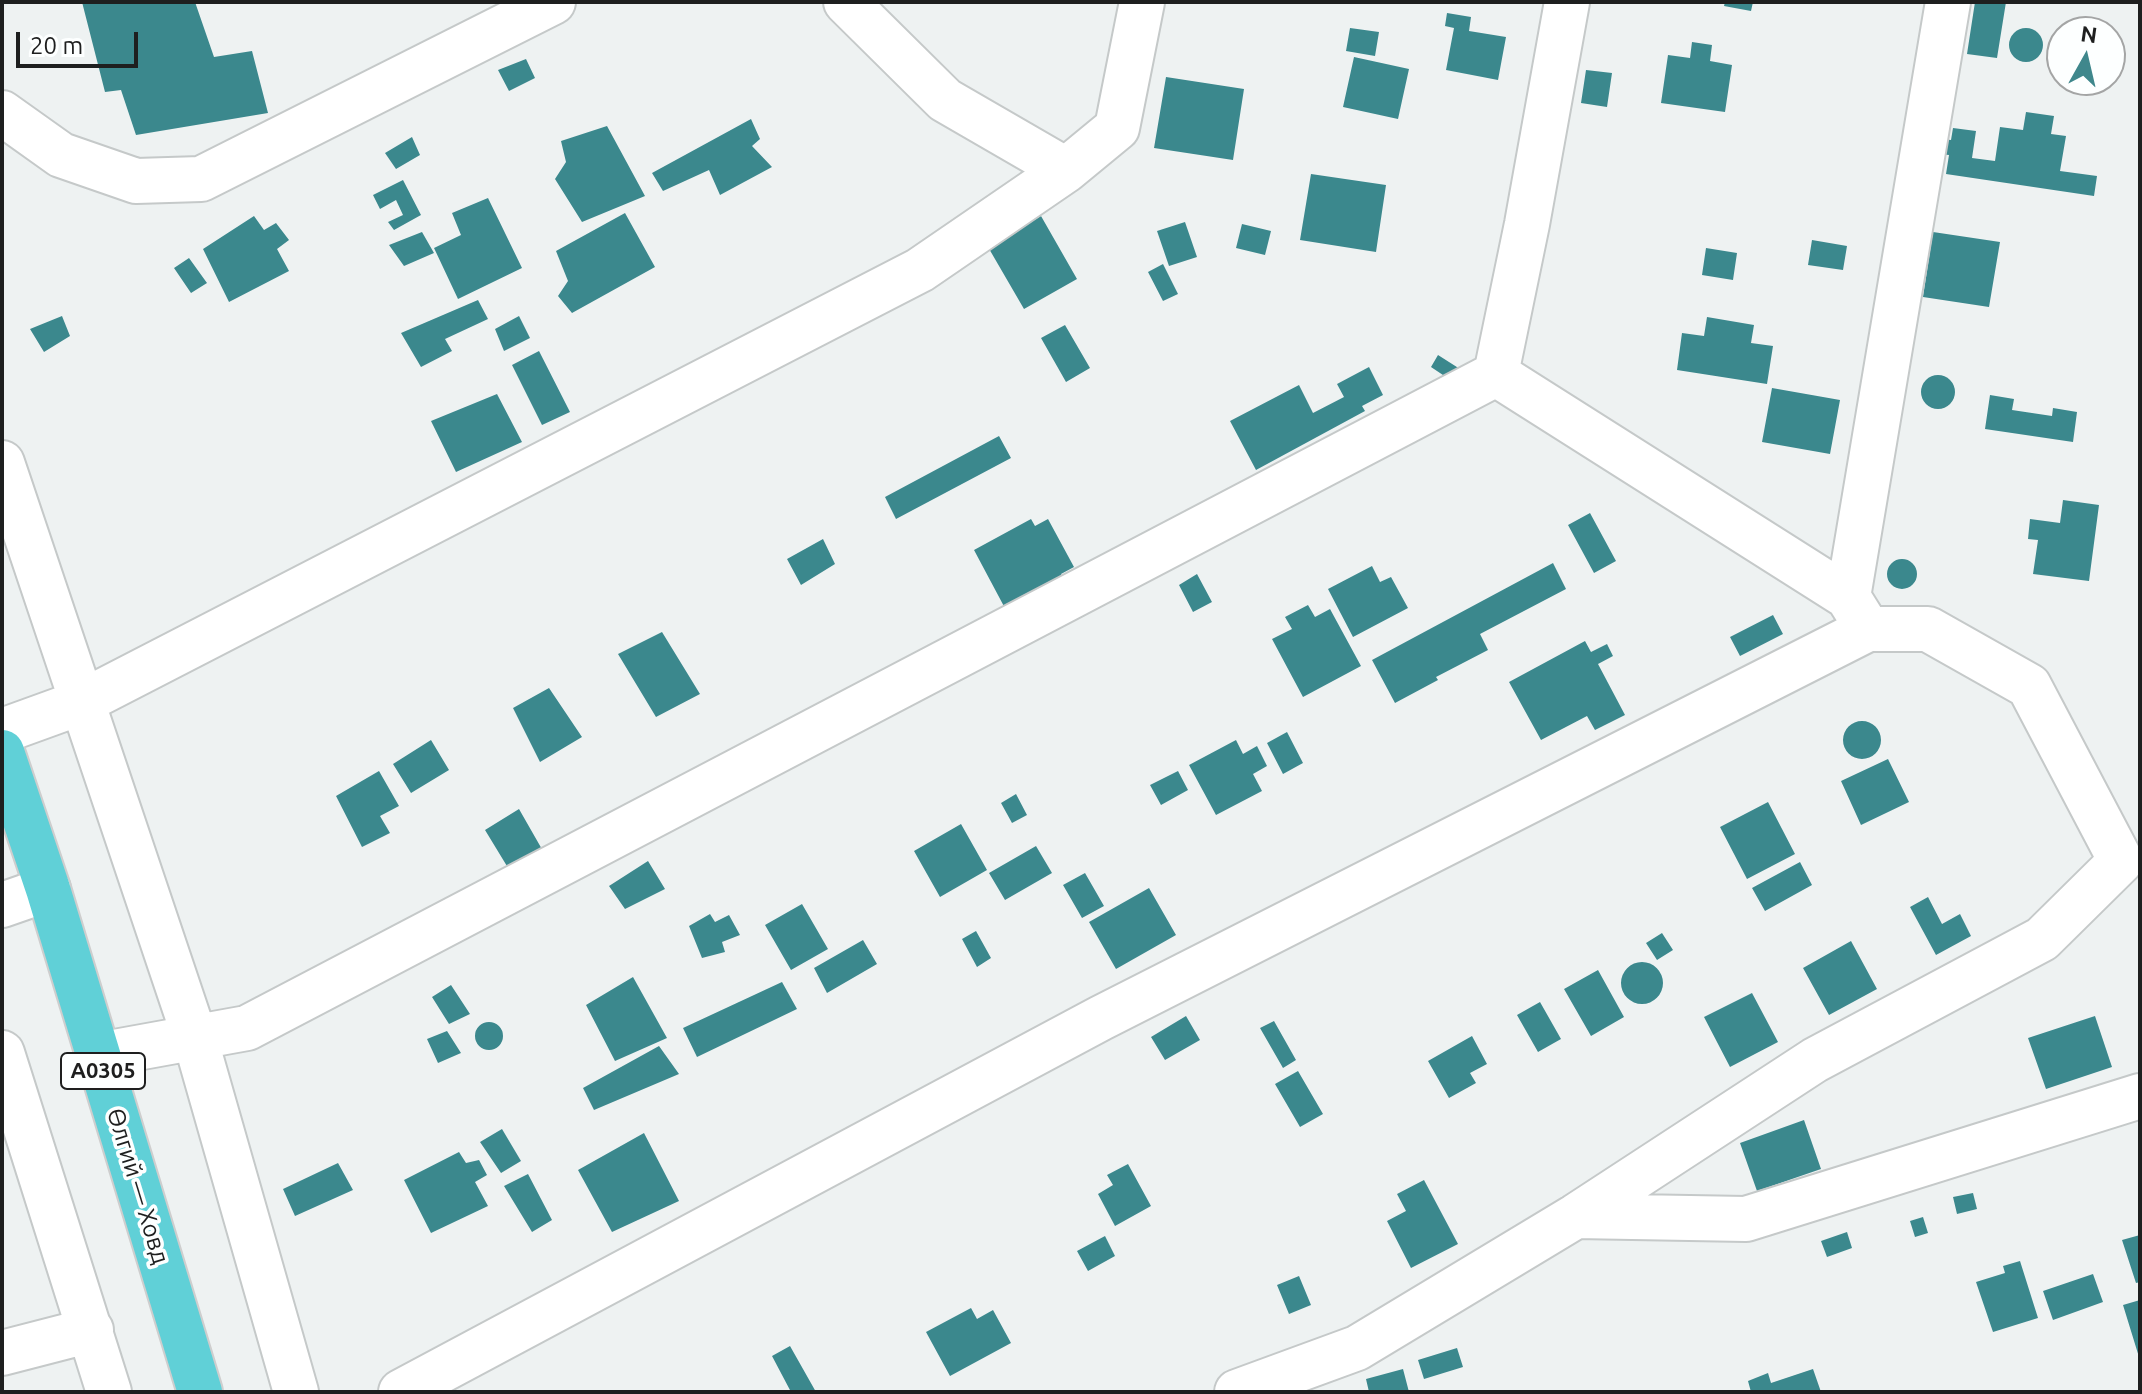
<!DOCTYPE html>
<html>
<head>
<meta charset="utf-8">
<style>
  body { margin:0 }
  #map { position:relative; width:2142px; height:1394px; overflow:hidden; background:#eef2f2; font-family:Ubuntu,sans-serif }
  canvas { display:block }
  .frame { position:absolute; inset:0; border:4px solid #1e1f1f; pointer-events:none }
  .north { position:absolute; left:2046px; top:16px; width:80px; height:80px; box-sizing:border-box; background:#fdffff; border:2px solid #a4a5a5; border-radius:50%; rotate:8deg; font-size:22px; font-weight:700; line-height:32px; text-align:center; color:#1e1f1f }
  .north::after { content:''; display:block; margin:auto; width:28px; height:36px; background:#3f878c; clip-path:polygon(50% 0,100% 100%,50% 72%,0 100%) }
  .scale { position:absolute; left:16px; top:32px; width:122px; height:36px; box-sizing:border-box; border:4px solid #1e1f1f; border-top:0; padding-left:10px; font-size:24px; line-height:28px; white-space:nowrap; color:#1e1f1f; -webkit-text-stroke:6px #fdffff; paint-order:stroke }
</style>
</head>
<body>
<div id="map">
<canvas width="2142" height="1394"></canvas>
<div class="frame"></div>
<div class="north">N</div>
<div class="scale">20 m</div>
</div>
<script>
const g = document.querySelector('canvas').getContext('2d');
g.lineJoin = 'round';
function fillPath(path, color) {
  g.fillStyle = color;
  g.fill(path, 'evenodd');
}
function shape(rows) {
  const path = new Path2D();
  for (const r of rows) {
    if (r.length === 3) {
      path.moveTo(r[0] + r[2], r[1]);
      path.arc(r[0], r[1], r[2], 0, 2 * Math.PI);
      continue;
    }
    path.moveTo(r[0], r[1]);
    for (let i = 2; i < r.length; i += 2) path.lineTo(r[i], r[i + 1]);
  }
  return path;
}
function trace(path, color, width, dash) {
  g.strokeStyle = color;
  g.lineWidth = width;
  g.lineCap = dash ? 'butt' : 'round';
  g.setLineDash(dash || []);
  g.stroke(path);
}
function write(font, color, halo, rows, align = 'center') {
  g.font = font + ' Ubuntu,sans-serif';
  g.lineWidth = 7;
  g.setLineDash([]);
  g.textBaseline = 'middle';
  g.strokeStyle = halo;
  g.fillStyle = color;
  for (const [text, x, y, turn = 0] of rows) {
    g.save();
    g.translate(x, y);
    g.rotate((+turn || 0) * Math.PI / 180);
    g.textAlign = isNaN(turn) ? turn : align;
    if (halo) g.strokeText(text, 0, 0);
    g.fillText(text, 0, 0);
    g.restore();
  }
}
fillPath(shape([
  [82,2,195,2,214,57,252,51,268,113,136,135,121,90,105,92],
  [1725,2,1753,2,1751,11,1724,6],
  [1975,2,2006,2,1997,58,1967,54],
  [1447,13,1471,17,1469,31,1506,37,1498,80,1446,70,1454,28,1445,26],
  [1350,28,1379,32,1375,56,1346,51],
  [2026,45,17],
  [1692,42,1712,45,1710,61,1732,65,1725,112,1661,103,1668,55,1690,58],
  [1354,57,1409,69,1398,119,1343,107],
  [526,59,535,78,509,91,498,70],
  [1586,70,1612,73,1607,107,1581,103],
  [1166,77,1244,89,1233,160,1154,148],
  [2026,112,2054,116,2051,134,2066,136,2060,171,2097,176,2094,196,1946,174,1949,155,1939,154,1942,139,1951,140,1953,128,1976,131,1972,158,1995,161,2000,127,2023,130],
  [751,119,760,139,752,146,772,167,720,195,709,170,663,191,652,173],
  [607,126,645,196,582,222,555,179,566,162,561,141],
  [412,137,420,155,396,169,385,153],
  [1311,174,1386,185,1376,252,1300,240],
  [403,180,421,215,394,230,388,222,403,215,396,200,380,209,373,195],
  [488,198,522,268,458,299,434,248,461,235,452,213],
  [625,213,655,267,572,313,558,296,568,281,556,251],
  [254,216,264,230,276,223,289,240,277,249,289,271,229,302,203,249],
  [1041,216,1077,279,1024,309,988,247],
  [1185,222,1197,257,1169,266,1157,231],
  [1242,224,1271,231,1265,255,1236,248],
  [422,232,434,253,404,266,389,245],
  [1933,232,2000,242,1989,307,1923,297],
  [1812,240,1847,246,1843,270,1808,265],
  [1706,248,1737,253,1733,280,1702,275],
  [189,258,207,283,191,293,174,268],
  [1163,264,1178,294,1163,301,1148,272],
  [478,300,488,319,445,339,452,351,421,367,401,333],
  [62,316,70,336,44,352,30,329],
  [519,316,530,338,504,351,495,329],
  [1707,317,1754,325,1751,343,1773,346,1767,384,1677,370,1682,333,1704,336],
  [1065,325,1090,368,1066,382,1041,338],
  [539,351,570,412,542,425,512,365],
  [1438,355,1460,369,1452,381,1431,367],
  [1369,367,1383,395,1362,406,1365,411,1256,470,1230,421,1299,385,1313,413,1344,397,1337,384],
  [1938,392,17],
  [1772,388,1840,400,1830,454,1762,442],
  [497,394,522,442,456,472,431,421],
  [1990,395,2014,399,2012,410,2052,416,2053,408,2077,412,2073,442,1985,429],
  [999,436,1011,458,896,519,885,497],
  [2063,500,2099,505,2089,581,2033,574,2038,540,2028,539,2030,519,2060,523],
  [1590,513,1616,561,1594,573,1568,525],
  [1031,519,1035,526,1048,519,1074,567,1061,574,1065,582,1007,612,974,550],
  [823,539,835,564,801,585,787,559],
  [1902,574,15],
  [1553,563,1566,589,1480,634,1488,650,1436,677,1438,680,1395,703,1372,660],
  [1372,566,1380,582,1391,577,1408,608,1353,637,1328,589],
  [1197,574,1212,602,1193,612,1179,585],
  [1308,605,1315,617,1330,609,1361,666,1303,697,1272,639,1292,629,1285,617],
  [1773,615,1783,634,1740,656,1730,637],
  [662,632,700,694,656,717,618,654],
  [1585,641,1591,652,1607,644,1613,656,1598,664,1625,715,1595,730,1587,716,1541,740,1509,682],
  [549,688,582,737,540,762,513,708],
  [1862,740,19],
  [1287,732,1303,763,1283,774,1267,743],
  [431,740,449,770,411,793,393,764],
  [1236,740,1243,754,1257,746,1267,766,1253,774,1262,791,1216,815,1189,765],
  [1888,759,1909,802,1861,825,1841,781],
  [379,771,399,806,380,816,390,833,362,847,336,796],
  [1178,771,1188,790,1161,805,1150,785],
  [1016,794,1027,815,1012,823,1001,803],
  [1768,802,1795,854,1747,879,1720,827],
  [519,809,547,858,513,876,485,830],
  [961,824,987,870,940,897,914,851],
  [1036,846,1052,873,1005,900,989,873],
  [648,861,665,889,625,909,609,886],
  [1800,862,1812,885,1765,911,1752,888],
  [1085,873,1104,906,1082,918,1063,885],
  [1149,888,1176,935,1116,969,1089,922],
  [1928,897,1942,924,1960,914,1971,936,1936,955,1910,907],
  [802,904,828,949,791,970,765,925],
  [710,914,715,922,729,915,740,935,722,942,725,952,702,958,689,926],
  [976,931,991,958,977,967,962,939],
  [1662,933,1673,950,1657,960,1646,943],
  [863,940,877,964,827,993,814,968],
  [1851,941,1877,989,1829,1015,1803,968],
  [1642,983,21],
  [1598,970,1624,1017,1591,1036,1564,989],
  [633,977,667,1038,615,1061,586,1005],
  [782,982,797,1009,697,1057,683,1028],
  [451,985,470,1014,449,1024,432,997],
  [1752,993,1778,1042,1730,1067,1704,1017],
  [1540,1002,1561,1039,1538,1052,1517,1015],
  [1186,1016,1200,1040,1165,1060,1151,1037],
  [2095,1016,2112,1067,2046,1089,2028,1038],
  [1274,1021,1296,1060,1283,1068,1260,1028],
  [489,1036,14],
  [447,1031,461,1053,438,1063,427,1039],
  [1472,1036,1487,1064,1470,1073,1476,1083,1449,1098,1428,1061],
  [659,1046,679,1074,594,1110,583,1088],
  [1298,1071,1323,1114,1300,1127,1275,1084],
  [1804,1120,1821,1169,1757,1191,1740,1143],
  [502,1129,521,1161,501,1173,480,1142],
  [644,1133,679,1201,612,1232,578,1170],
  [459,1152,466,1163,479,1160,487,1175,475,1182,488,1206,431,1233,404,1180],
  [338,1163,353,1190,295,1216,283,1189],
  [1128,1164,1151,1206,1115,1226,1098,1194,1113,1185,1107,1175],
  [528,1174,552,1220,532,1232,504,1186],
  [1424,1180,1458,1244,1411,1268,1387,1221,1406,1211,1397,1194],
  [1973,1193,1977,1209,1957,1214,1953,1197],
  [1923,1217,1928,1233,1915,1237,1910,1221],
  [1847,1232,1852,1248,1827,1257,1821,1241],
  [2140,1235,2140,1282,2136,1283,2122,1240],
  [1105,1236,1115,1256,1088,1271,1077,1251],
  [2020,1261,2038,1318,1993,1332,1976,1282,2005,1273,2003,1266],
  [2093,1274,2103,1302,2053,1320,2043,1291],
  [1299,1276,1311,1305,1289,1314,1277,1285],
  [2140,1300,2140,1357,2139,1357,2123,1305],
  [971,1308,977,1319,993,1310,1011,1343,950,1376,926,1332],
  [790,1346,816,1392,791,1392,772,1356],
  [1457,1348,1463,1367,1424,1379,1418,1360],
  [1403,1369,1409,1392,1369,1392,1366,1379],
  [1813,1369,1821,1392,1751,1392,1748,1381,1768,1373,1771,1383]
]), '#3b888d');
const minor = shape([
  [846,2,945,100,1066,170,1117,128,1142,2],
  [2,113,61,155,136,181,201,179,553,2],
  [1496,374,1848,597],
  [2,463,195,1038,296,1392],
  [2,731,82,702,920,270,1066,170],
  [2,905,48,889],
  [2,1053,109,1392],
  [98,1055,247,1028,1496,374,1527,224,1567,2],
  [1576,1216,1746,1219,2140,1096],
  [2,1353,91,1330],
  [401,1392,1101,1018,1868,629,1848,597,1948,2],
  [1237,1392,1357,1348,1576,1216,1815,1060,2042,939,2121,861,2029,686,1928,629,1868,629]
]);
const trunk = shape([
  [2,752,48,889,200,1392]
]);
trace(minor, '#c5c9c9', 48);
trace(trunk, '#cecece', 48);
trace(minor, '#fff', 44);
trace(trunk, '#60d0d7', 44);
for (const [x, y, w] of [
  [103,1071,84]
]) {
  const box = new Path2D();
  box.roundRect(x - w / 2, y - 18, w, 36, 6);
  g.fillStyle = '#fdffff';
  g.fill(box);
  trace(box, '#1e1f1f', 2);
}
write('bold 22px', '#1e1f1f', null, [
  ["A0305",103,1071]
]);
write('24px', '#1e1f1f', '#fdffff', [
  ["Өлгий — Ховд",138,1186,73]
]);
</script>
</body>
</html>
